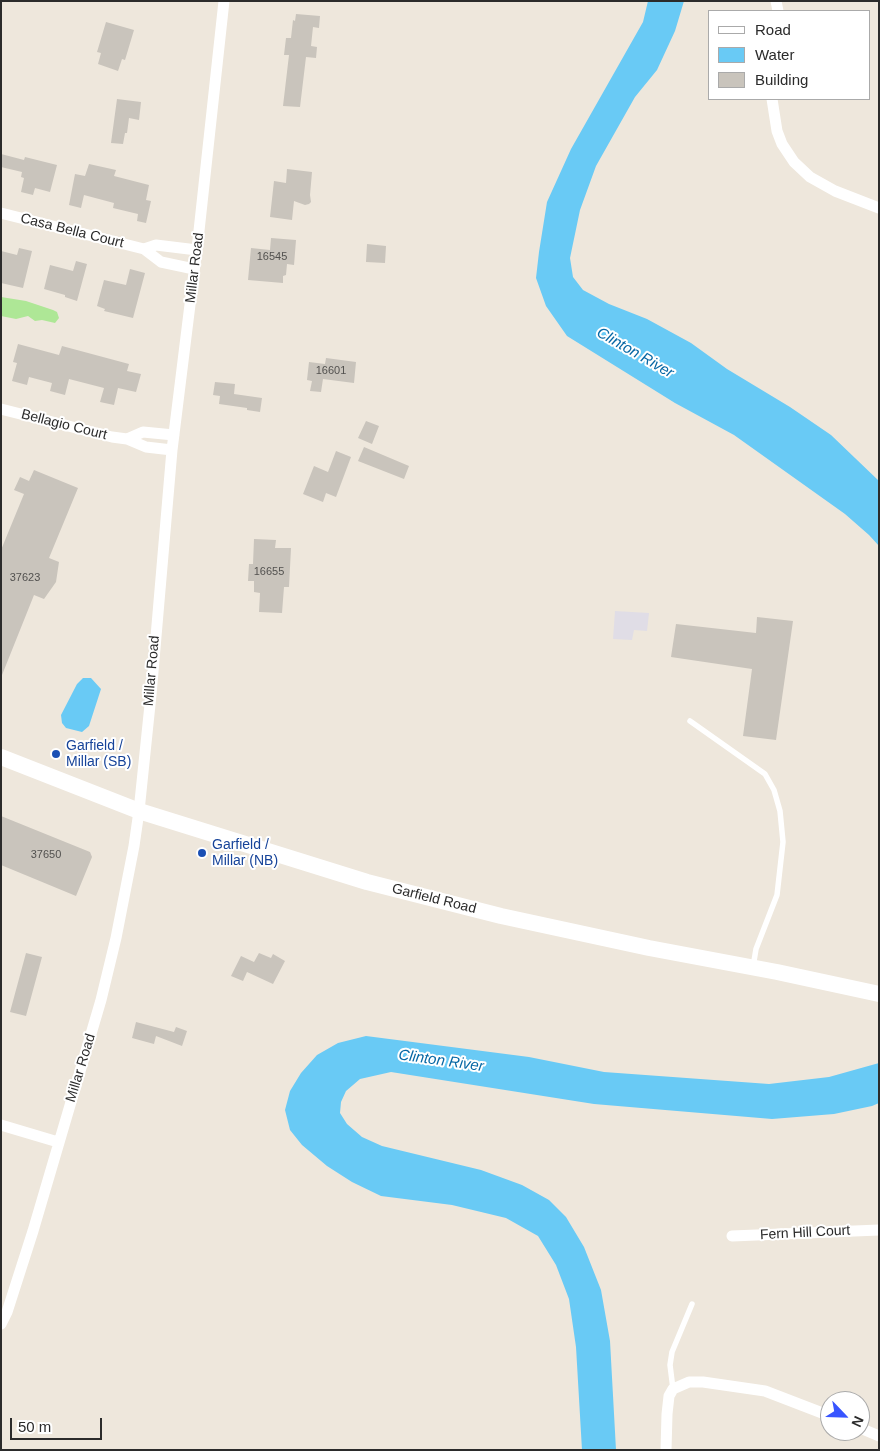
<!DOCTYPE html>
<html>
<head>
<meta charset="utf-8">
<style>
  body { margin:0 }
  #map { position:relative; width:880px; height:1451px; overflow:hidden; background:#eee7dc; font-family:Helvetica,sans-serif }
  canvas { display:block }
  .frame { position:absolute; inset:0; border:2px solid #2b2b2b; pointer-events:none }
  .legend { position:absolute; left:708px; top:10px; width:162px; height:90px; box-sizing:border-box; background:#fff; border:1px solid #aaa; margin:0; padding:6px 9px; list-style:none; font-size:15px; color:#2b2b2b }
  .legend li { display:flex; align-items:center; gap:10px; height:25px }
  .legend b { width:25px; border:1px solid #aaa }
  .north { position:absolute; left:820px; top:1391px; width:50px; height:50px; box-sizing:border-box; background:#fff; border:1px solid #aaa; border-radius:50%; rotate:114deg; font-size:14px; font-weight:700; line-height:20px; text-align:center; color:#2b2b2b }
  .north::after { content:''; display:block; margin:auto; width:18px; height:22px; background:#3855ff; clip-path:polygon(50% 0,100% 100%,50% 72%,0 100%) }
  .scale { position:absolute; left:10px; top:1418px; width:92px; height:22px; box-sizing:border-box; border:2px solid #2b2b2b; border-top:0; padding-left:6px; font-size:15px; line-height:18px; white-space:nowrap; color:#2b2b2b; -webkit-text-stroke:4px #fff; paint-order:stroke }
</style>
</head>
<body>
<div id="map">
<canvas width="880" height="1451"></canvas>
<div class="frame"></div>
<ul class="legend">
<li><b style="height:6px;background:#fff"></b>Road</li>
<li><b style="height:14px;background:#69caf5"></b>Water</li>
<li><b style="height:14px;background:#c9c4bc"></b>Building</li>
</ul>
<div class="north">N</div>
<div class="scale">50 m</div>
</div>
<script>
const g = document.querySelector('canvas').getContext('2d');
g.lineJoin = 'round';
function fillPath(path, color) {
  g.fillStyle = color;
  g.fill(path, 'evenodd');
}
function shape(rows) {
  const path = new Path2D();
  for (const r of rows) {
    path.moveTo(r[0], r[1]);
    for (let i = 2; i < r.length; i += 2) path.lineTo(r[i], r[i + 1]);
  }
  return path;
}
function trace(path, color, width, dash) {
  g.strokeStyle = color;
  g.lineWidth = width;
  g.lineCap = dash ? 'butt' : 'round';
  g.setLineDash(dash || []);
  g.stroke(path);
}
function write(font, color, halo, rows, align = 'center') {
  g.font = font + ' Helvetica,sans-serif';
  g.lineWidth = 4;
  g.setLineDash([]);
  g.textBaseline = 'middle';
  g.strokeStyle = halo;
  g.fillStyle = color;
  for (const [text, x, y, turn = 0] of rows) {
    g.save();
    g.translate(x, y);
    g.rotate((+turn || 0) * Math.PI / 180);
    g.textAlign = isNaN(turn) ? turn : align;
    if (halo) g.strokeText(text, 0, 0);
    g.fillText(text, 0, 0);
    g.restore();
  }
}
fillPath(shape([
  [615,611,649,613,647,631,634,630,632,640,613,639]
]), '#e0dde6');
fillPath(shape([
  [1,297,26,301,53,310,57,312,59,318,55,323,42,320,35,321,28,316,16,319,1,316]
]), '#aee796');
fillPath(shape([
  [648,1,684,1,675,31,657,70,635,97,596,166,580,210,570,258,573,277,583,290,609,304,647,319,691,343,727,369,790,407,831,435,879,481,879,546,869,535,845,514,734,435,675,403,567,336,546,306,536,278,539,252,547,202,571,149,643,22],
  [83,678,91,678,101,689,89,726,82,732,66,728,62,723,61,715,77,684],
  [366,1036,529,1057,604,1072,769,1084,829,1077,879,1063,879,1103,872,1106,834,1114,772,1119,594,1104,391,1072,360,1079,346,1091,341,1102,340,1113,347,1124,362,1137,382,1146,481,1170,522,1185,549,1200,566,1217,584,1247,601,1290,610,1341,616,1450,582,1450,576,1347,569,1299,556,1265,538,1236,506,1218,452,1205,381,1196,352,1182,327,1166,302,1145,290,1130,285,1110,290,1091,301,1073,317,1055,338,1043]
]), '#69caf5');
fillPath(shape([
  [296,14,320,16,319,28,313,27,311,46,317,47,316,58,306,57,300,107,283,106,289,55,284,55,286,38,291,38,293,20,295,21],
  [106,22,134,30,125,60,122,59,118,71,98,64,101,53,97,52],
  [117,99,141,102,139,120,129,118,127,133,125,133,123,144,111,143],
  [1,154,24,160,25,157,57,165,50,192,35,188,33,195,21,192,24,178,21,177,22,172,1,167],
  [89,164,116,170,114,176,149,185,146,200,151,201,146,223,137,221,138,214,113,208,114,203,84,195,81,208,69,205,75,174,85,176],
  [287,169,312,172,310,195,311,202,309,204,305,205,294,201,292,220,270,217,274,181,286,183],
  [271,238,296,240,294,265,287,264,286,275,283,276,283,283,248,280,251,248,270,250],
  [367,244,386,246,385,263,366,262],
  [19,248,32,251,23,288,1,283,1,251,17,255],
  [76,261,87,264,77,301,65,297,65,295,44,289,50,265,73,271],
  [130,269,145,273,133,318,104,311,105,309,97,306,104,280,126,285],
  [18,344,59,355,62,346,129,364,127,371,141,374,136,392,118,388,114,405,100,402,104,388,69,379,65,395,50,391,52,383,29,377,27,385,12,381,17,363,13,362],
  [326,358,356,362,354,383,323,379,321,392,310,391,312,381,307,380,309,362,325,364],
  [215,382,235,384,234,394,262,398,260,412,247,410,247,408,219,404,220,396,213,395],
  [366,421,379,426,372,444,358,438],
  [364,447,409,466,404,479,358,461],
  [336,451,351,457,336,497,326,493,323,502,303,494,314,466,328,472],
  [34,470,78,488,49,558,59,562,56,582,44,599,34,595,2,675,1,550,24,494,14,490,20,477,29,481],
  [254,539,276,540,275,548,291,548,289,587,284,587,282,613,259,612,260,593,254,592,254,581,248,581,249,564,253,564],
  [757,617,793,621,776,740,743,736,752,669,671,657,676,624,756,633],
  [1,816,90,852,92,857,76,896,1,865],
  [26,953,42,957,26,1016,10,1012],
  [259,953,271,958,273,954,285,961,273,984,247,972,243,981,231,976,241,956,254,962],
  [136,1022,174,1032,176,1027,187,1031,182,1046,156,1036,154,1044,132,1038]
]), '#c9c4bc');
trace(shape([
  [690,721,765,774,774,790,780,811,783,842,777,895,756,949,753,967],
  [673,1389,670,1365,672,1352,692,1304]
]), '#fff', 5.5);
trace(shape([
  [776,1,778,11],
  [772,99,777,131,782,144,794,162,810,177,835,191,879,208],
  [1,213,144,249,161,262,194,269],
  [144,249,156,245,197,250],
  [1,409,112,437,127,439,146,447,172,450],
  [127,439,143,432,174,435],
  [1,1125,58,1142],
  [732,1236,879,1230],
  [1,1324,7,1312,33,1231,101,1000,116,938,134,846,139,811,151,695,172,450,198,240,224,1],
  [860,1428,879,1436],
  [666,1450,667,1414,669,1396,673,1389,689,1382,703,1382,765,1391,830,1416]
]), '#fff', 11);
trace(shape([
  [1,757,139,811,367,882,501,916,649,948,777,972,879,994]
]), '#fff', 16);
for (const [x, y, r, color] of [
  [56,754,5,"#1a4fb4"],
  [202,853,5,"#1a4fb4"]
]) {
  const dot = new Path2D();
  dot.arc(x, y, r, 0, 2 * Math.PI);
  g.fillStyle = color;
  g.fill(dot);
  trace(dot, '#fff', 2);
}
write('11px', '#52514f', null, [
  ["16545",272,257],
  ["16601",331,371],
  ["16655",269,572],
  ["37623",25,578],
  ["37650",46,855]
]);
write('14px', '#2b2b2b', '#fff', [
  ["Casa Bella Court",72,231,14],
  ["Millar Road",195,268,-83],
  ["Bellagio Court",64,425,14],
  ["Millar Road",152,671,-85],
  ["Garfield Road",434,899,14],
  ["Millar Road",81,1068,-73],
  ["Fern Hill Court",805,1233,-3]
]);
write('14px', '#164399', '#fff', [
  ["Garfield /",66,746],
  ["Millar (SB)",66,762],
  ["Garfield /",212,845],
  ["Millar (NB)",212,861]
], 'left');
write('italic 15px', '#0667a4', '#fff', [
  ["Clinton River",635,353,30],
  ["Clinton River",441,1061,8]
]);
</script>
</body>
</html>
